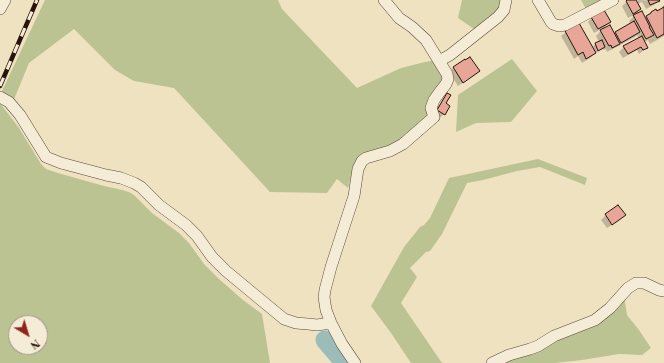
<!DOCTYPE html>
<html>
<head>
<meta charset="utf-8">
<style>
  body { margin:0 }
  #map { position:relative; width:664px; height:363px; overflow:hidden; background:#efe2c1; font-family:"Libre Bodoni",serif }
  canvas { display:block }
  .north { position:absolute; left:8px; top:315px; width:40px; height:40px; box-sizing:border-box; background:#f5ecd7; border:1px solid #a39685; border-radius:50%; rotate:142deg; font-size:11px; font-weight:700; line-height:16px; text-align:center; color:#28140a }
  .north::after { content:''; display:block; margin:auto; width:14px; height:18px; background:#8f2418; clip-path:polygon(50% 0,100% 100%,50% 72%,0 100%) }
</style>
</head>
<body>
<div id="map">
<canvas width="664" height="363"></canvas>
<div class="north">N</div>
</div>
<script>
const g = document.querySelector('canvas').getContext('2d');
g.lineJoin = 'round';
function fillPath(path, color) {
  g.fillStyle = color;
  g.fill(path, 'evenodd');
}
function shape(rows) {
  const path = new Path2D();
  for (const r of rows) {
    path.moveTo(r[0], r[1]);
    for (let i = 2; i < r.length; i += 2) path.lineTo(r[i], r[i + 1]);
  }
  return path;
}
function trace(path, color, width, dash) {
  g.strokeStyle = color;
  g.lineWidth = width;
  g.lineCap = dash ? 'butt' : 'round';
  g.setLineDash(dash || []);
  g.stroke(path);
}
fillPath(shape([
  [45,0,278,0,282,9,357,88,401,68,425,62,437,60,445,73,431,117,398,141,387,147,362,157,355,162,348,188,337,179,327,193,270,192,174,88,134,81,115,70,74,29,29,63,13,102,2,91],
  [462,0,503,0,503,5,477,31,458,18],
  [581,0,606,0,587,11],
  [512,59,537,91,511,122,476,123,456,132,458,95],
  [0,103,19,128,41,164,46,169,58,173,104,186,118,189,129,192,134,195,152,213,179,233,189,243,204,264,219,279,243,300,262,314,270,363,0,363],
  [16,323,40,323,40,347,16,347],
  [538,159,587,178,585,185,540,167,517,171,483,180,467,183,442,234,430,251,426,252,410,268,417,277,401,303,442,363,411,363,391,333,371,306,404,247,420,227,424,225,430,218,449,178],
  [624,296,627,315,639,330,651,348,642,355,619,354,582,360,555,363,496,363,568,332]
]), '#bbc392');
fillPath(shape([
  [629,0,635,0,637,2,638,1,637,0,658,1,654,5,646,9,642,2,637,4,640,9,636,14,628,18,622,6],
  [664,5,664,36,650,44,648,40,644,42,647,48,639,54,637,50,623,58,619,52,624,47,639,39,637,35,635,37,607,52,606,49,604,50,603,49,595,53,590,58,582,63,578,56,574,59,561,36,566,32,592,48,595,44,599,42,596,36,603,28,594,33,588,22,592,17,610,22,603,29,614,34,631,24,629,21,634,16,645,19,651,13,657,12,663,8,662,7],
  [464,60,479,71,474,75,458,86,449,72,453,68],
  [447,94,445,104,449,106,444,114,439,119,433,115,443,99],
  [606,215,624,215,620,220,607,228,601,220]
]), '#0003');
trace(shape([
  [325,340,337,354,344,363]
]), '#9cbcba', 19);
const building = shape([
  [627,0,636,0,641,9,633,14,626,1,627,0],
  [648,0,659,0,660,1,650,5,648,0],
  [664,7,664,34,657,38,646,16,651,13,651,12,656,9,657,11,664,7],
  [604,10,611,22,598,29,591,17,604,10],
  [642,11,650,27,649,27,654,35,646,39,633,15,642,11],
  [634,21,640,32,621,43,615,32,634,21],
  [579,23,596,53,586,59,583,52,578,55,565,31,579,23],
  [610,25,620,44,612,48,611,45,609,46,600,30,610,25],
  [642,36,648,48,643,50,641,47,628,54,623,46,642,36],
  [602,40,605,47,598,51,595,43,602,40],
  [470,57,480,71,463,83,453,67,465,59,465,60,470,57],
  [447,93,451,95,446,103,450,106,445,115,437,110,447,93],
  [618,205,626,215,612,225,605,214,618,205]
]);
fillPath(building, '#e8a699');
trace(building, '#28140a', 1);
const minor = shape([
  [538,0,551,22,553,24,559,26,565,25,613,0],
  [0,9,5,0],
  [439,61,450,55,498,17,504,10,506,0],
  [0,97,9,102,20,115,46,157,61,163,106,175,121,178,134,183,141,187,159,205,186,225,197,236,212,257,226,271,284,319,296,323,308,324,317,325,331,323],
  [355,363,342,344,331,323,326,310,324,297,325,290,331,267,354,196,358,169,362,161,366,158,390,151,403,144,434,117,431,108,434,100,439,93,446,84,448,79,447,74,426,40,412,27,399,18,384,0],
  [492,363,509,355,530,349,538,346,554,336,595,320,610,308,628,288,636,283,644,283,659,290,664,291]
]);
trace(minor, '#5a4838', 12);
trace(minor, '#f5ecd7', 11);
const rail = shape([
  [0,86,37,0]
]);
trace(rail, '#28140a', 4.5);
trace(rail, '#f5ecd7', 3, [9]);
</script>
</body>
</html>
